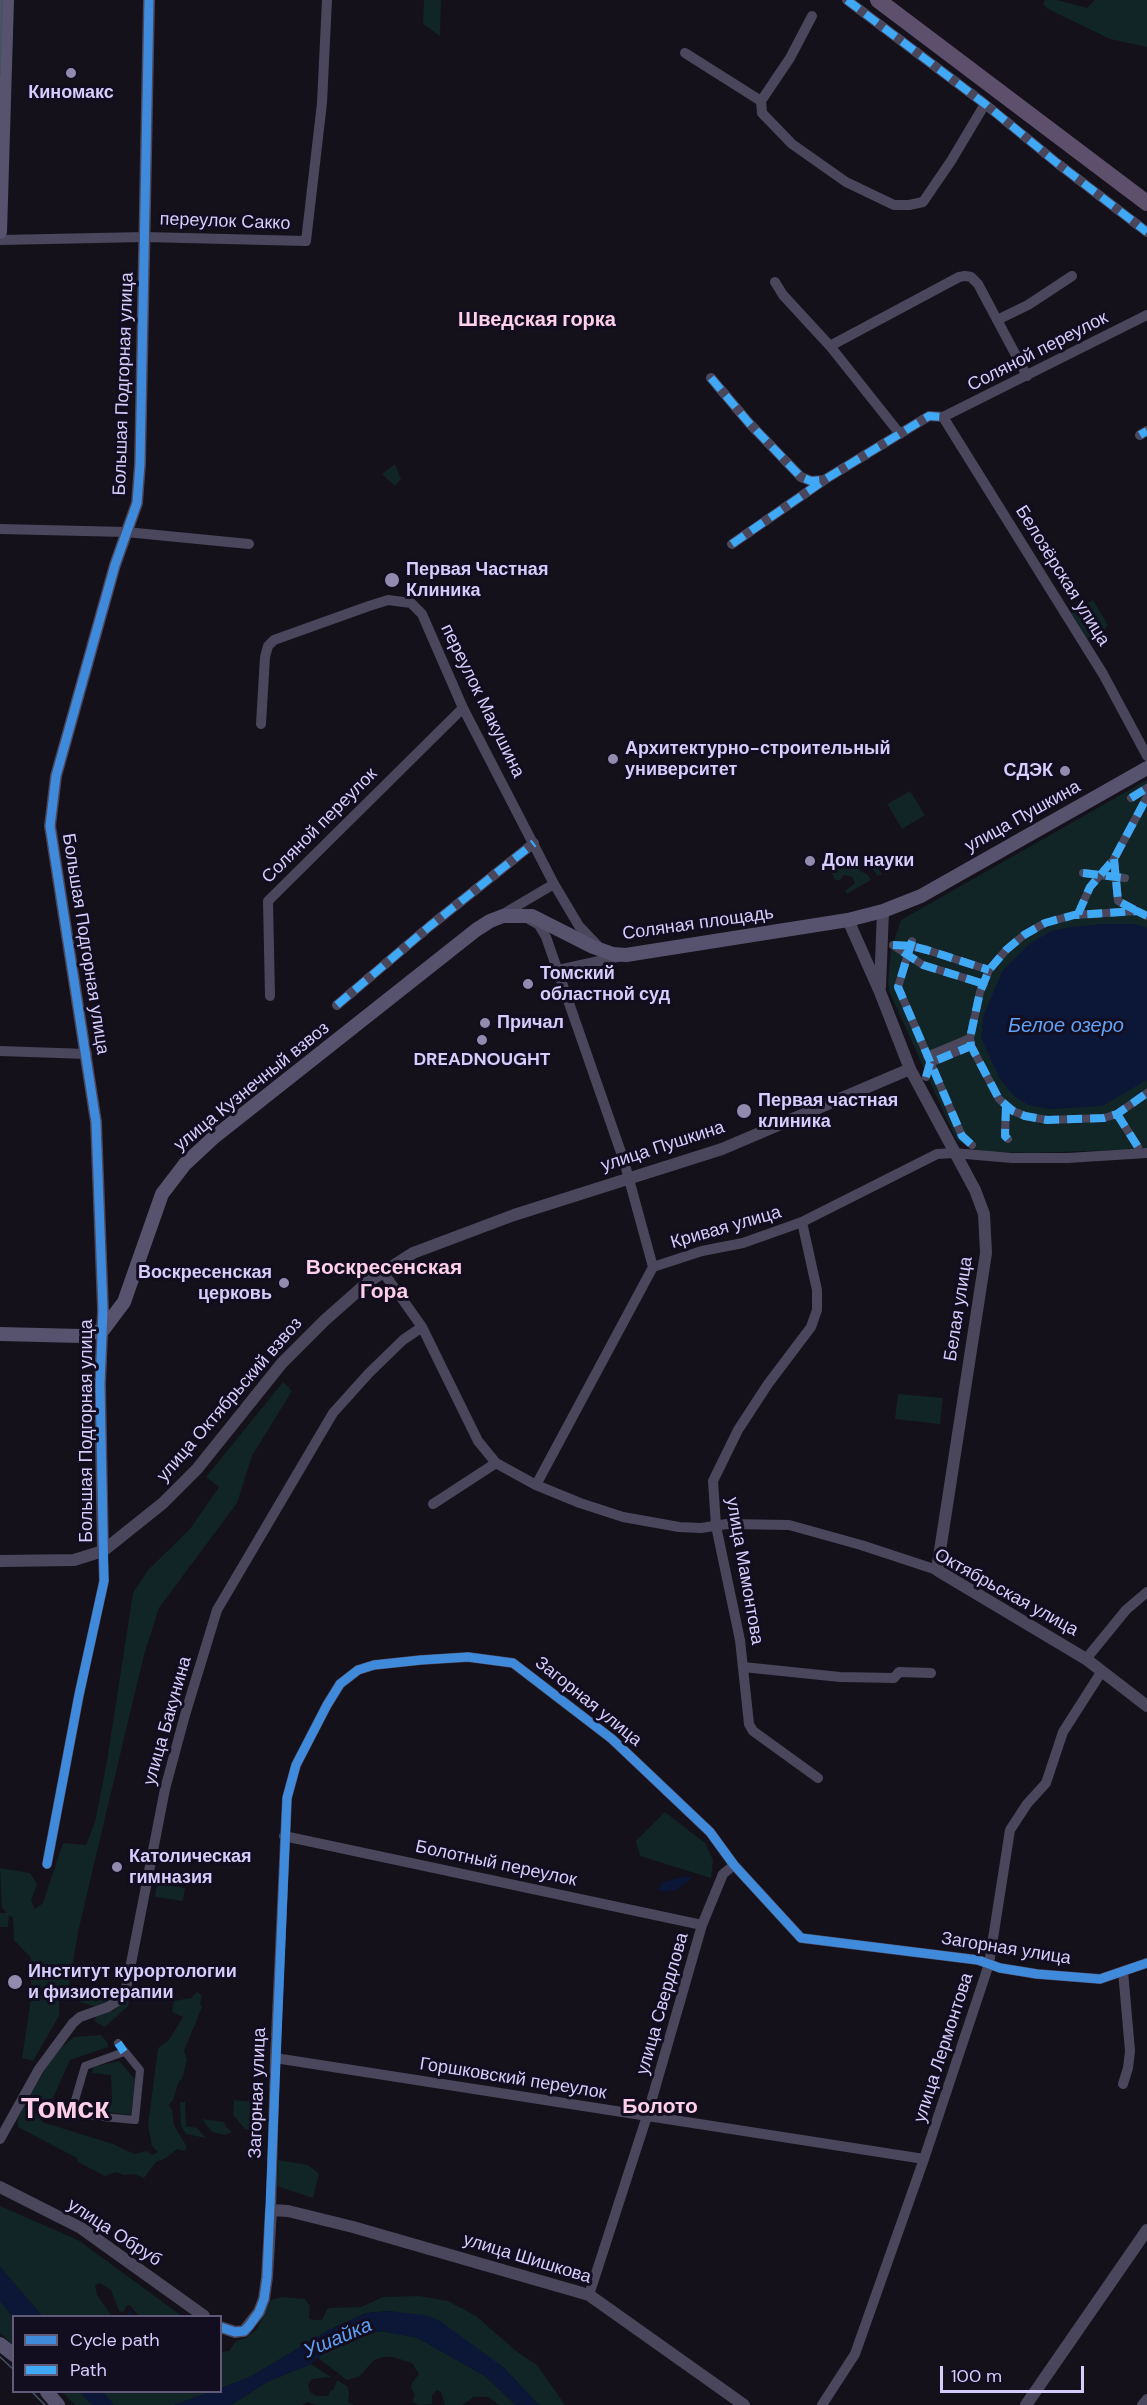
<!DOCTYPE html>
<html>
<head>
<meta charset="utf-8">
<style>
  body { margin:0 }
  #map { position:relative; width:1147px; height:2405px; overflow:hidden; background:#14111b; font-family:"DM Sans",sans-serif }
  canvas { display:block }
  .legend { position:absolute; left:12px; top:2315px; width:210px; height:78px; box-sizing:border-box; background:#120d1f; border:2px solid #615a78; margin:0; padding:8px 10px; list-style:none; font-size:18px; color:#d7cdfd }
  .legend li { display:flex; align-items:center; gap:12px; height:30px }
  .legend b { width:30px; border:2px solid #615a78 }
  .scale { position:absolute; left:940px; top:2366px; width:144px; height:27px; box-sizing:border-box; border:3px solid #d7cdfd; border-top:0; padding-left:8px; font-size:18px; line-height:21px; white-space:nowrap; color:#d7cdfd; -webkit-text-stroke:4px #120d1f; paint-order:stroke }
</style>
</head>
<body>
<div id="map">
<canvas width="1147" height="2405"></canvas>
<ul class="legend">
<li><b style="height:8px;background:#408adc"></b>Cycle path</li>
<li><b style="height:8px;background:#3fa9f5"></b>Path</li>
</ul>
<div class="scale">100 m</div>
</div>
<script>
const g = document.querySelector('canvas').getContext('2d');
g.lineJoin = 'round';
function fillPath(path, color) {
  g.fillStyle = color;
  g.fill(path, 'evenodd');
}
function shape(rows) {
  const path = new Path2D();
  for (const r of rows) {
    path.moveTo(r[0], r[1]);
    for (let i = 2; i < r.length; i += 2) path.lineTo(r[i], r[i + 1]);
  }
  return path;
}
function trace(path, color, width, dash) {
  g.strokeStyle = color;
  g.lineWidth = width;
  g.lineCap = dash ? 'butt' : 'round';
  g.setLineDash(dash || []);
  g.stroke(path);
}
function write(font, color, halo, rows, align = 'center') {
  g.font = font + ' "DM Sans",sans-serif';
  g.lineWidth = 6;
  g.setLineDash([]);
  g.textBaseline = 'middle';
  g.strokeStyle = halo;
  g.fillStyle = color;
  for (const [text, x, y, turn = 0] of rows) {
    g.save();
    g.translate(x, y);
    g.rotate((+turn || 0) * Math.PI / 180);
    g.textAlign = isNaN(turn) ? turn : align;
    if (halo) g.strokeText(text, 0, 0);
    g.fillText(text, 0, 0);
    g.restore();
  }
}
fillPath(shape([
  [424,0,441,0,440,36,423,24],
  [1045,0,1057,0,1087,8,1095,0,1147,0,1147,47,1110,39,1048,9,1043,4],
  [395,464,401,479,395,486,382,474],
  [1093,600,1108,625,1091,644,1071,613],
  [1145,781,1147,781,1147,1149,1030,1153,980,1151,968,1147,958,1141,953,1133,889,991,888,981,891,950,901,920],
  [910,791,925,815,902,829,887,804],
  [868,854,873,857,873,862,882,874,878,876,869,865,859,867,860,871,868,875,871,880,847,894,845,891,855,883,852,877,844,875,840,880,835,880,831,872,834,867,844,864,857,856],
  [283,1382,292,1391,252,1456,237,1503,159,1608,144,1655,104,1822,79,1928,66,2000,59,2001,59,2016,33,2061,22,2058,31,1999,31,1958,14,1940,13,1918,9,1915,8,1927,0,1927,0,1913,7,1913,2,1908,0,1868,30,1873,37,1884,31,1901,35,1909,43,1903,63,1843,86,1845,95,1822,107,1761,133,1593,148,1570,190,1529,219,1487,206,1477],
  [898,1394,943,1398,940,1424,895,1419],
  [665,1812,705,1843,713,1860,711,1878,640,1856,636,1841],
  [157,1884,185,1888,183,1901,155,1897],
  [130,1984,133,1985,128,2006,105,2027,97,2023,94,2020,97,2016,115,2010,121,2004],
  [197,1992,202,1995,200,2004,202,2007,184,2051,187,2060,182,2079,179,2081,173,2100,169,2105,172,2110,174,2125,187,2147,185,2151,177,2149,166,2158,156,2162,144,2178,134,2174,124,2175,116,2172,105,2176,78,2162,77,2158,18,2127,18,2119,23,2107,56,2052,74,2037,101,2035,107,2042,108,2047,70,2060,53,2098,43,2102,41,2108,42,2122,113,2144,134,2154,147,2151,152,2155,158,2152,152,2146,148,2125,158,2048,169,2040,183,2017,172,2012,174,2001,191,1998],
  [81,1994,105,1999,112,1997,113,2001,98,2007,93,2006,79,2002],
  [119,2061,135,2079,131,2115,107,2112,108,2100,112,2100,111,2075,92,2073,93,2067],
  [234,2100,254,2102,250,2130,245,2129,233,2115],
  [180,2102,185,2102,186,2126,197,2128,206,2138,186,2134,181,2126],
  [202,2119,224,2122,226,2127,232,2132,225,2135,212,2132],
  [278,2160,308,2165,317,2172,319,2175,313,2198,277,2186],
  [0,2206,78,2240,182,2316,139,2316,130,2305,126,2306,124,2312,119,2311,111,2290,99,2283,95,2285,97,2295,112,2316,42,2316,0,2267],
  [419,2296,448,2301,476,2316,516,2351,537,2365,565,2405,539,2405,503,2367,389,2311,366,2313,329,2330,250,2377,221,2388,220,2352,229,2351,236,2341,246,2338,257,2329,271,2300,281,2297,305,2299,310,2306,309,2318,314,2320,322,2320,327,2309,330,2308,361,2307,383,2297],
  [0,2301,13,2317,13,2345,0,2333],
  [382,2331,418,2338,485,2376,516,2405,499,2405,488,2397,474,2397,462,2405,445,2405,441,2392,437,2390,432,2395,432,2404,420,2405,412,2402,415,2395,411,2387,412,2383,419,2374,412,2363,393,2357,382,2357,373,2361,359,2377,347,2380,318,2358,333,2345,358,2335],
  [311,2364,331,2377,312,2379,308,2385,310,2392,316,2396,328,2396,330,2391,334,2389,337,2380,347,2386,349,2391,348,2402,354,2405,318,2405,307,2402,302,2405,231,2405,267,2382],
  [62,2392,80,2392,92,2405,75,2405],
  [103,2392,210,2392,174,2405,114,2405]
]), '#112426');
fillPath(shape([
  [1103,924,1135,924,1147,928,1147,1080,1102,1106,1049,1109,1028,1105,1013,1095,999,1077,981,1037,984,1015,994,991,1003,970,1030,943,1052,931,1071,927],
  [686,1876,692,1878,676,1890,663,1892,658,1889,663,1882],
  [0,2267,42,2316,13,2317,0,2301],
  [389,2311,424,2315,440,2321,503,2367,539,2405,516,2405,485,2376,418,2338,382,2331,358,2335,333,2345,311,2364,267,2382,231,2405,174,2405,210,2392,220,2392,221,2388,250,2377,329,2330,366,2313],
  [80,2392,103,2392,114,2405,92,2405]
]), '#0c1637');
trace(shape([
  [129,2316,130,2312]
]), '#0c1637', 3);
trace(shape([
  [1131,798,1147,788],
  [1114,859,1118,901,1135,910],
  [1083,873,1125,878],
  [1078,914,1090,887,1114,859,1147,797],
  [1147,916,1137,911,1074,915,1045,923,1024,935,1006,950,989,970,980,992,970,1038,971,1046,999,1099,1013,1111,1025,1116,1047,1120,1104,1118,1117,1114,1147,1093],
  [912,941,898,987,962,1136,972,1145],
  [893,945,911,946,927,950,989,970],
  [894,946,923,965,984,984],
  [927,1056,970,1038],
  [926,1077,930,1063,971,1046],
  [1006,1106,1005,1136,1008,1139],
  [1117,1114,1138,1147],
  [118,2043,140,2070,135,2120,71,2114,85,2066,124,2052]
]), '#4a465c', 8);
trace(shape([
  [847,0,985,104,1057,163,1147,232],
  [685,53,761,101,762,113,792,144,846,182,894,205,909,205,923,202,951,161,985,104],
  [761,101,790,58,812,16],
  [0,240,145,237,306,241,322,103,327,0],
  [775,282,783,295,830,346,900,434],
  [997,320,1028,305,1072,276],
  [830,346,959,277,965,276,971,277,978,284,1027,376],
  [711,378,749,423,801,477,811,481,824,480,929,416,943,417,1147,315],
  [943,417,1103,674,1147,756],
  [1140,435,1147,431],
  [0,529,126,532,249,544],
  [732,544,823,481],
  [261,724,265,657,268,646,274,640,369,606,388,600,411,603,422,614,463,708,554,884,579,926,598,946],
  [498,917,554,884],
  [530,920,539,925,546,937,624,1161,653,1267],
  [558,970,622,956],
  [270,996,268,901,463,708],
  [337,1005,430,926,534,843],
  [0,1051,87,1054],
  [802,1222,817,1290,817,1310,811,1327,768,1384,738,1430,713,1481,716,1526,740,1640,749,1724,753,1731,818,1778],
  [383,1272,422,1327,478,1441,496,1463,536,1485,580,1503,623,1517,679,1527,701,1528,727,1524,789,1525,861,1545,937,1570],
  [536,1485,653,1267,702,1251,743,1243,802,1222,937,1154,954,1153,1012,1158,1068,1158,1147,1153],
  [433,1504,496,1463],
  [1086,1659,1126,1610,1147,1592],
  [743,1667,840,1677,894,1678,899,1672,931,1673],
  [284,1836,702,1925],
  [47,1864,79,1695,104,1581,103,1551],
  [1123,1971,1130,2051,1128,2068,1123,2084],
  [275,2058,924,2159],
  [0,2139,39,2069,73,2023,80,2017,108,2007,121,1999,127,1984,165,1789,185,1715,217,1610,333,1413,369,1373,403,1340,422,1327],
  [271,2210,275,2058,287,1798,296,1765,327,1705,340,1684,358,1670,374,1665,421,1660,468,1657,513,1663,612,1739,710,1832,734,1865,801,1938,978,1960,1000,1968,1037,1974,1100,1979,1147,1963],
  [589,2295,647,2116,702,1925,723,1874,734,1865],
  [822,2405,855,2354,924,2159,989,1964,1010,1830,1027,1804,1046,1783,1063,1732,1102,1671],
  [1142,2405,1147,2399]
]), '#4a465c', 10);
trace(shape([
  [848,920,880,992,910,1069,975,1190,984,1214,986,1253,937,1570,1086,1659,1147,1706],
  [880,987,883,911],
  [103,1551,100,1384,103,1310,96,1122,50,826,56,776,115,565,137,503,140,464,149,0],
  [0,1561,74,1560,103,1551,163,1503,197,1469,282,1363,325,1320,368,1282,413,1253,514,1215,722,1149,910,1069],
  [0,2187,81,2228,204,2316],
  [220,2327,235,2332,244,2331,259,2312,264,2299,267,2277,271,2210,288,2211,353,2227,589,2295,744,2405],
  [1026,2405,1147,2230]
]), '#4a465c', 12);
trace(shape([
  [0,232,7,0],
  [0,1334,81,1336,103,1330,124,1302,162,1194,185,1164,213,1138,476,930,490,921,503,916,532,916,593,947,613,954,626,955,848,920,883,911,921,896,1147,768],
  [0,2344,14,2355],
  [47,2392,58,2405]
]), '#57536e', 14);
trace(shape([
  [878,0,1147,203]
]), '#5e506d', 16);
trace(shape([
  [0,76,2,0],
  [0,2357,14,2370],
  [32,2392,45,2405]
]), '#435264', 1.5);
trace(shape([
  [847,0,985,104,1057,163,1147,232],
  [711,378,749,423,801,477,811,481,824,480,929,416,943,417],
  [1140,435,1147,431],
  [732,544,823,481],
  [1131,798,1147,788],
  [1114,859,1118,901,1137,911],
  [1083,873,1125,878],
  [1078,914,1090,887,1114,859,1147,797],
  [1147,916,1137,911,1074,915,1045,923,1024,935,1006,950,989,970,980,992,970,1038,971,1046,999,1099,1013,1111,1025,1116,1047,1120,1104,1118,1117,1114,1147,1093],
  [912,941,898,987,962,1136,972,1145],
  [893,945,911,946,927,950,989,970],
  [903,952,923,965,984,984],
  [337,1005,430,926,534,843],
  [926,1077,930,1063,971,1046],
  [1006,1106,1005,1136,1008,1139],
  [1117,1114,1138,1147],
  [118,2043,124,2052]
]), '#3fa9f5', 8, [15, 8]);
trace(shape([
  [47,1864,79,1695,104,1581,100,1384,103,1310,96,1122,50,826,56,776,115,565,137,503,140,464,149,0],
  [220,2327,235,2332,244,2331,249,2326,259,2312,264,2299,267,2277,287,1798,296,1765,327,1705,340,1684,358,1670,374,1665,421,1660,468,1657,513,1663,612,1739,710,1832,734,1865,801,1938,978,1960,1000,1968,1037,1974,1100,1979,1147,1963]
]), '#408adc', 9);
for (const [x, y, r, color] of [
  [71,73,6,"#938bae"],
  [392,580,8,"#938bae"],
  [613,759,6,"#938bae"],
  [1065,771,6,"#938bae"],
  [810,861,6,"#938bae"],
  [528,984,6,"#938bae"],
  [485,1023,6,"#938bae"],
  [482,1040,6,"#938bae"],
  [744,1111,8,"#938bae"],
  [284,1283,6,"#938bae"],
  [117,1867,6,"#938bae"],
  [15,1982,8,"#938bae"]
]) {
  const dot = new Path2D();
  dot.arc(x, y, r, 0, 2 * Math.PI);
  g.fillStyle = color;
  g.fill(dot);
  trace(dot, '#120d1f', 2);
}
write('bold 18px', '#d7cdfd', '#120d1f', [
  ["Киномакс",71,93,"center"],
  ["Первая Частная",406,570],
  ["Клиника",406,591],
  ["Архитектурно-строительный",625,749],
  ["университет",625,770],
  ["СДЭК",1053,771,"right"],
  ["Дом науки",822,861],
  ["Томский",540,974],
  ["областной суд",540,995],
  ["Причал",497,1023],
  ["DREADNOUGHT",482,1060,"center"],
  ["Первая частная",758,1101],
  ["клиника",758,1122],
  ["Воскресенская",272,1273,"right"],
  ["церковь",272,1294,"right"],
  ["Католическая",129,1857],
  ["гимназия",129,1878],
  ["Институт курортологии",28,1972],
  ["и физиотерапии",28,1993]
], 'left');
write('18px', '#d7cdfd', '#120d1f', [
  ["переулок Сакко",225,222,2],
  ["Соляной переулок",1038,352,-27],
  ["Большая Подгорная улица",124,384,-88],
  ["Белозёрская улица",1062,576,58],
  ["переулок Макушина",482,701,64],
  ["улица Пушкина",1023,817,-29],
  ["Соляной переулок",320,826,-45],
  ["Соляная площадь",698,924,-8],
  ["Большая Подгорная улица",85,944,81],
  ["улица Кузнечный взвоз",252,1087,-39],
  ["улица Пушкина",663,1147,-18],
  ["Кривая улица",726,1228,-16],
  ["Белая улица",959,1309,-81],
  ["улица Октябрьский взвоз",230,1400,-49],
  ["Большая Подгорная улица",87,1431,-90],
  ["улица Мамонтова",744,1571,80],
  ["Октябрьская улица",1006,1593,29],
  ["Загорная улица",588,1702,39],
  ["улица Бакунина",168,1721,-74],
  ["Болотный переулок",496,1864,12],
  ["Загорная улица",1006,1949,9],
  ["улица Свердлова",663,2004,-74],
  ["улица Лермонтова",944,2048,-72],
  ["Горшковский переулок",513,2079,9],
  ["Загорная улица",258,2093,-88],
  ["улица Обруб",114,2233,33],
  ["улица Шишкова",527,2259,17]
]);
write('bold 20px', '#fdcfe8', '#120d1f', [
  ["Шведская горка",537,321]
]);
write('italic 20px', '#60a2f8', '#120d1f', [
  ["Белое озеро",1066,1027],
  ["Ушайка",338,2339,-23]
]);
write('bold 21px', '#fdcfe8', '#120d1f', [
  ["Воскресенская",384,1268],
  ["Гора",384,1292],
  ["Болото",660,2107]
]);
write('bold 30px', '#fdcfe8', '#120d1f', [
  ["Томск",65,2110]
]);
</script>
</body>
</html>
